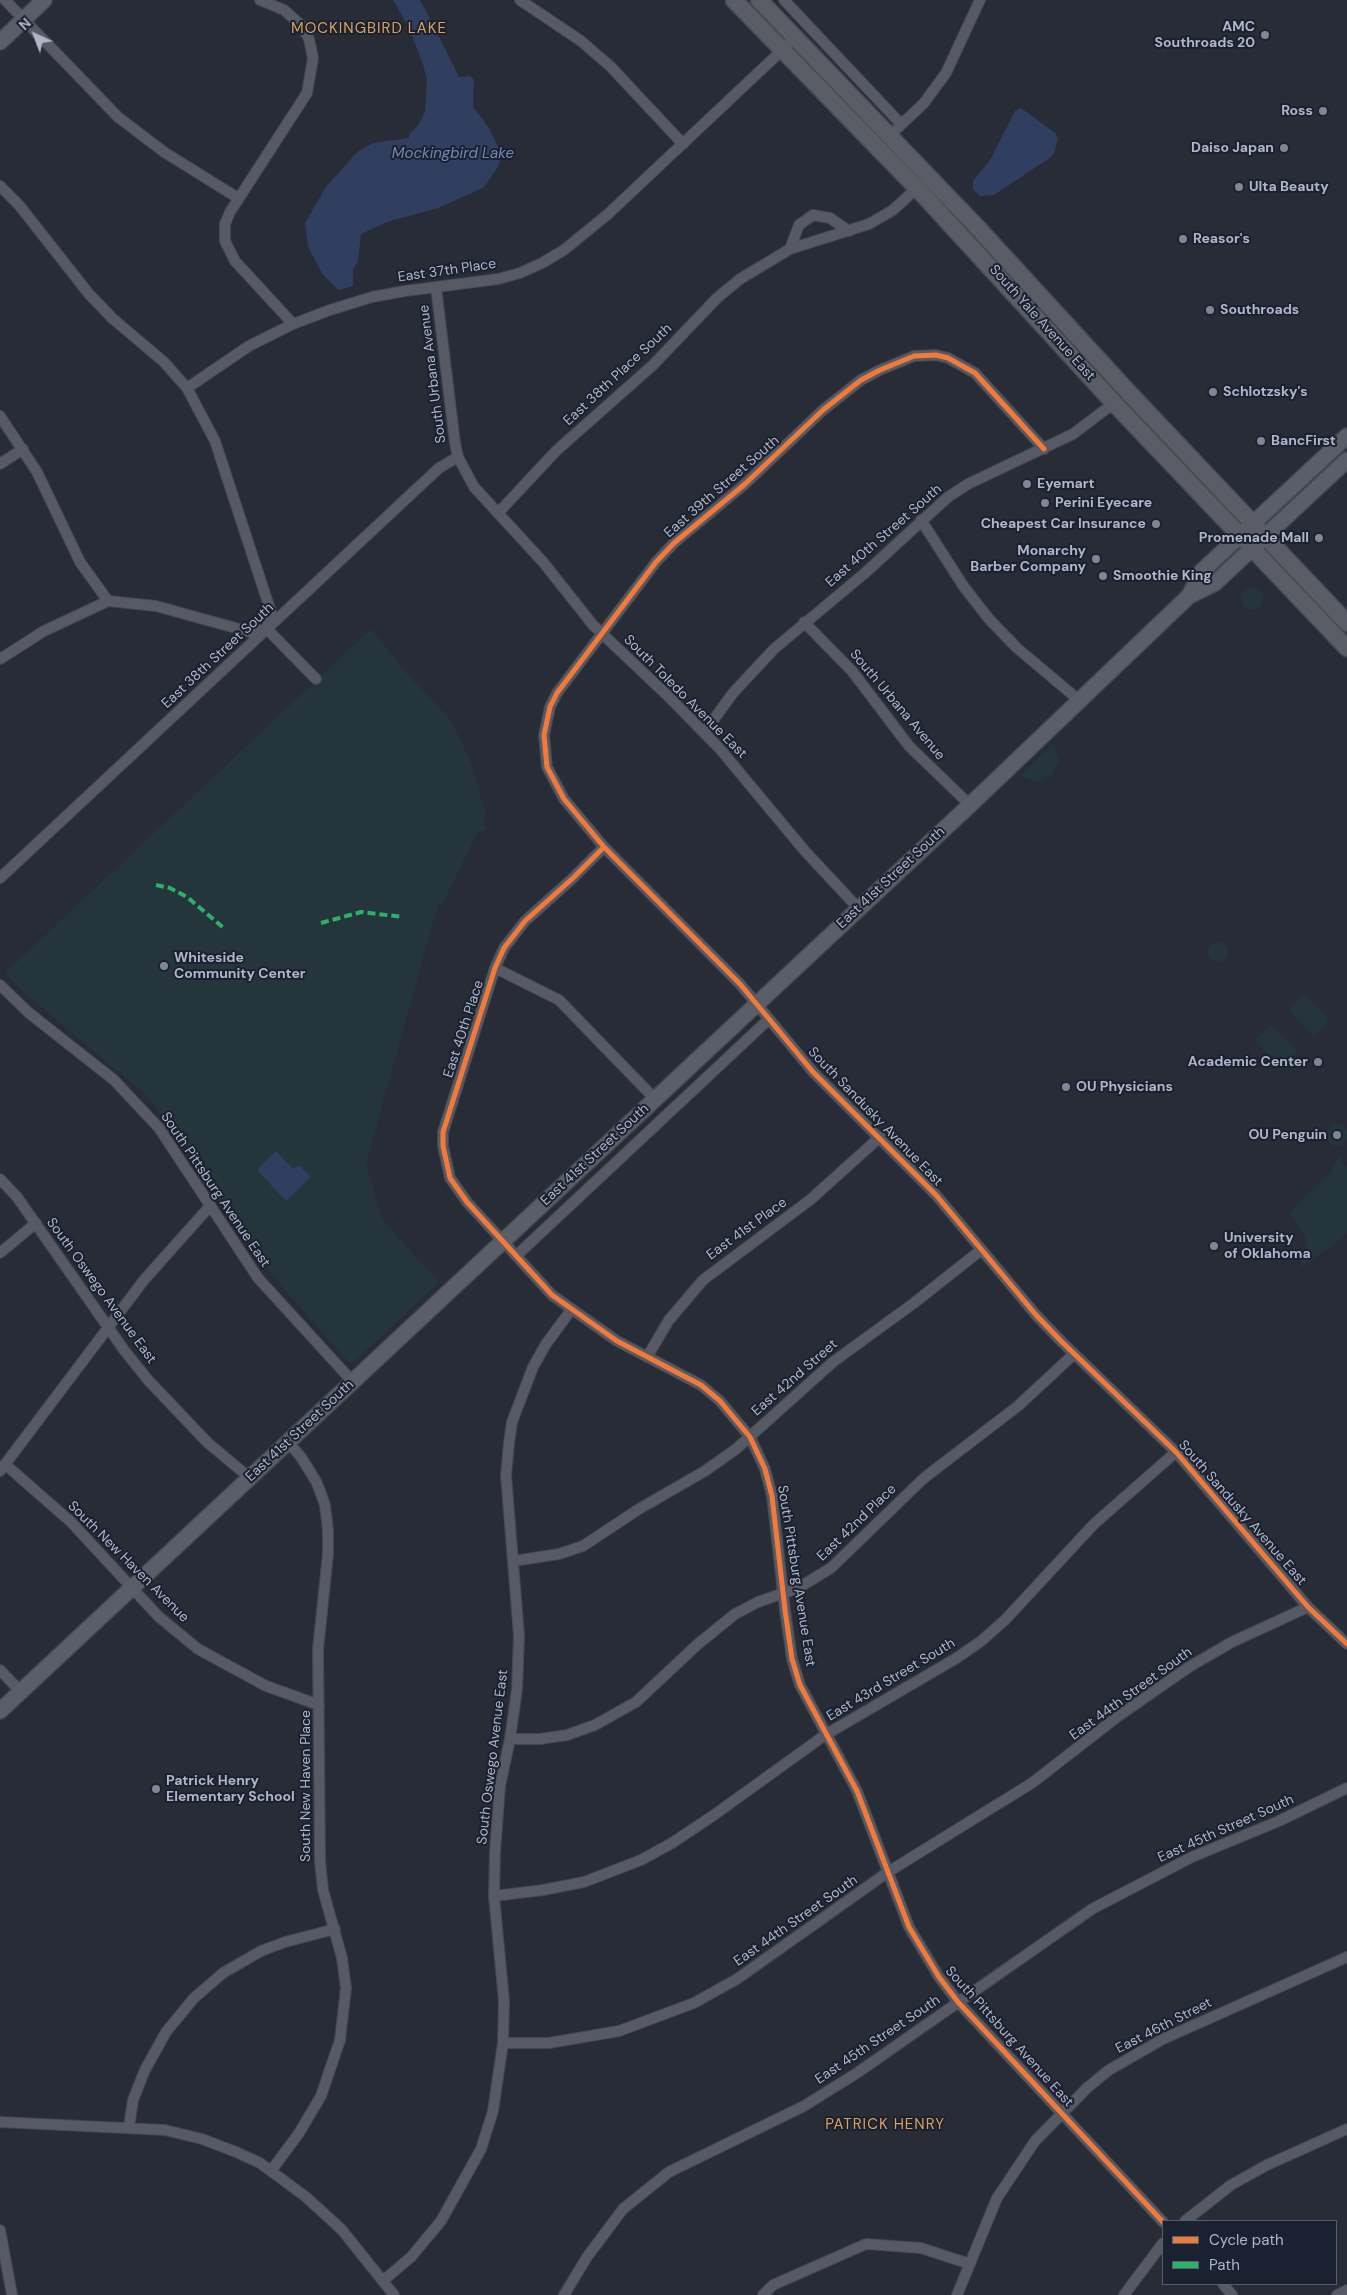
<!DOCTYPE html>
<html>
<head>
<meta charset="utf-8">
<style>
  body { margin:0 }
  #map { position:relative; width:1347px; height:2295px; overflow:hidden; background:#272c36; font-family:"DM Sans",sans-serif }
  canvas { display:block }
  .legend { position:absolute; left:1162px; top:2220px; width:175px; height:65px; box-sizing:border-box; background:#1a2131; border:1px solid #565d6d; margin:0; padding:6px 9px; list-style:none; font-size:15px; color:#b0b6c8 }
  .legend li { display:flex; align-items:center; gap:10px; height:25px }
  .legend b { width:25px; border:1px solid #565d6d }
  .north { position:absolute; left:10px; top:10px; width:50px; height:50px; -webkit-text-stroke:4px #1a2131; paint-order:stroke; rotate:317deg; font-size:14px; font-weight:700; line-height:20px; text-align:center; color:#b0b6c8 }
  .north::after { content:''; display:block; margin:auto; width:18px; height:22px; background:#b0b6c8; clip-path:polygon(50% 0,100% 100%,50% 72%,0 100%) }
</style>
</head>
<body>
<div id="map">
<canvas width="1347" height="2295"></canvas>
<ul class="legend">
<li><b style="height:6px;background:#f17a3a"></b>Cycle path</li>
<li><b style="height:6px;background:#2db169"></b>Path</li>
</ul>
<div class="north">N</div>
</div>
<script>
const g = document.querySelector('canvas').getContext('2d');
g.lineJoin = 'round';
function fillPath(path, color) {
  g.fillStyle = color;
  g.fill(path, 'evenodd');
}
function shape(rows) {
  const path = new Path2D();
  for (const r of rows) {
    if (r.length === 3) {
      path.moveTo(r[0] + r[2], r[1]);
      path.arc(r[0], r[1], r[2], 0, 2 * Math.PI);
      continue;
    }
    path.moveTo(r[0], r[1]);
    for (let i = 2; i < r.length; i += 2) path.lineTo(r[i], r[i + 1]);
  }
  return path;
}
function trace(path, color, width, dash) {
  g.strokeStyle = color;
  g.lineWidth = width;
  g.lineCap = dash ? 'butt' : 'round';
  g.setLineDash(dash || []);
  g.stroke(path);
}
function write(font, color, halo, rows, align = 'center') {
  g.font = font + ' "DM Sans",sans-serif';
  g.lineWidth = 4;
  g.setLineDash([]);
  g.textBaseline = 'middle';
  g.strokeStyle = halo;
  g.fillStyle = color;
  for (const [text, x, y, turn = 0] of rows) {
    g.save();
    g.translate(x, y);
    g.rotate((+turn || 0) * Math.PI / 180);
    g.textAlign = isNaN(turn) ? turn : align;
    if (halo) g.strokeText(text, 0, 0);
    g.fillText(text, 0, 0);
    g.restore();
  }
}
fillPath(shape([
  [1252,599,11],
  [371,629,408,675,451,720,472,765,486,816,483,817,486,831,478,831,442,905,438,904,366,1164,382,1220,439,1282,352,1364,346,1359,279,1283,227,1213,178,1134,145,1094,27,995,5,973],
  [1053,744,1059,760,1053,774,1040,781,1033,781,1020,775],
  [1218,952,10],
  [1304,994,1330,1021,1314,1036,1288,1009],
  [1271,1025,1297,1052,1281,1067,1255,1040],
  [1337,1135,11],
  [1342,1155,1344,1157,1341,1161,1347,1167,1347,1233,1335,1244,1301,1267,1300,1264,1306,1249,1306,1239,1289,1213,1330,1173,1339,1156]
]), '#24363c');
fillPath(shape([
  [393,0,420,0,424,7,459,77,470,76,474,80,473,107,489,128,502,155,498,167,483,188,438,208,387,222,361,234,358,261,353,269,353,286,339,290,323,275,308,247,305,223,326,187,357,152,373,143,409,138,409,134,418,126,425,112,427,80,423,64,408,26],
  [1021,108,1055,133,1058,138,1054,153,1051,157,994,195,980,196,973,189,973,181,990,160,1015,111],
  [276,1151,293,1169,299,1165,311,1177,286,1201,257,1170]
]), '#303e5f');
const street = shape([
  [5,0,118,117,164,152,238,198],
  [260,0,284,10,301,25,309,39,313,58,307,93,230,212,225,224,225,241,235,261,293,324],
  [520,0,581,41,611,67,683,144],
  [784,0,901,124],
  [887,138,924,103,946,73,980,0],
  [0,186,19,205,89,294,112,318,164,362,187,388,215,441,271,612,267,628],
  [790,249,799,225,813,215,830,218,849,231],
  [436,287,455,443,458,457,474,487,543,562,593,625,670,698,720,749,804,850,858,908],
  [187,388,249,346,293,324,330,310,372,297,405,291,498,279,520,273,542,263,564,250,608,214,795,38],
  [0,416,37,472,80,562,108,601,156,606,250,632,267,629],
  [1044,449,975,373,948,358,936,355,914,356,880,370,861,380,823,410,745,484,674,543,656,562,557,693,550,707,544,735,547,767,564,799,604,847,740,984,813,1072,936,1195,1036,1315,1062,1342,1176,1452,1308,1607,1347,1644],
  [0,464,23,449],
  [498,513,556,451,653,365,717,298,740,279,790,249,869,224,893,210,917,188],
  [921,520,964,587,989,619,1017,648,1080,701],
  [804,622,852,671,909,746,970,805],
  [267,629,316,679],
  [0,659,44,631,108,601],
  [704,733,733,693,774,649,865,573,948,497,968,484,1073,434,1114,403],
  [604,847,573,878,525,921,504,948,495,968,443,1132,443,1146,450,1178,467,1202,552,1295,617,1341,701,1385,720,1401,750,1437,765,1469,772,1496,785,1610,792,1659,800,1685,857,1791,909,1927,939,1977,958,2002,1163,2222],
  [0,878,439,468,458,457],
  [495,968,559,1000,655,1099],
  [0,985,29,1013,114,1080,159,1128,258,1278,353,1382],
  [0,1179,17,1197,124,1350,148,1380,208,1443,250,1478],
  [0,1253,36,1223],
  [516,1256,768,1020],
  [647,1357,669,1320,703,1280,810,1200,880,1137],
  [6,1465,71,1522,159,1617,198,1649,266,1686,319,1705],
  [0,1471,144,1280,210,1206],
  [513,1561,559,1554,583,1546,639,1509,705,1471,736,1449,833,1362,914,1303,981,1250],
  [0,1670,21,1692],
  [510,1739,540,1739,567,1735,595,1725,636,1702,698,1644,735,1614,758,1602,798,1588,831,1568,924,1478,1018,1406,1074,1354],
  [494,1896,543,1890,584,1882,641,1860,672,1843,714,1815,825,1735,955,1659,980,1642,1005,1620,1094,1524,1176,1452],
  [503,2043,549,2043,619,2031,694,2003,737,1979,888,1872,1032,1783,1117,1717,1189,1667,1232,1642,1308,1607],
  [0,2122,165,2130,202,2139,236,2152,260,2163,306,2197,342,2230,394,2295],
  [129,2127,133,2100,145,2070,166,2032,194,1998,223,1973,261,1951,285,1942,335,1929],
  [271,2171,299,2133,321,2096,340,2040,346,1988,342,1958,323,1890,320,1861,318,1649,328,1554,328,1530,325,1505,317,1483,301,1457,288,1442],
  [1185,2221,1231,2185,1267,2165,1347,2129],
  [0,2230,12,2295],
  [384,2280,411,2257,441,2221,481,2149,493,2111,503,2043,504,2001,494,1896,495,1852,500,1786,510,1739,517,1689,519,1636,506,1475,509,1443,512,1422,533,1367,546,1344,571,1310],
  [1223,2284,1232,2295],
  [564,2295,587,2257,623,2209,669,2172,804,2106,857,2073,1092,1909,1192,1857,1279,1821,1347,1788],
  [763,2295,773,2285,866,2244,921,2248,970,2264],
  [957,2295,997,2198,1035,2141,1087,2088,1109,2070,1163,2039,1347,1957],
  [1124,2295,1163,2243],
  [1337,2295,1347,2290]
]);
const secondary = shape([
  [0,42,44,0],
  [1189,596,1202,571,1347,436],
  [0,1711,970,805,1189,596,1215,583,1347,460]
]);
const primary = shape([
  [734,0,917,188,1114,403,1347,648],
  [759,0,977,227,1131,395,1347,623]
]);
trace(street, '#43474f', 12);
trace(secondary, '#43474f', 18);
trace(primary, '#444953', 19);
trace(street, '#575a64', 10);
trace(secondary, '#5a5e69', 15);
trace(primary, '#5a5c66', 16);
trace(shape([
  [156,885,170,888,187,897,225,929],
  [321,923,361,912,403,917]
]), '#2db169', 4, [8, 4]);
trace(shape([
  [1044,449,975,373,948,358,936,355,914,356,880,370,861,380,823,410,745,484,674,543,656,562,557,693,550,707,544,735,547,767,564,799,604,847,740,984,813,1072,936,1195,1036,1315,1062,1342,1176,1452,1308,1607,1347,1644],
  [604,847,573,878,525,921,504,948,495,968,443,1132,443,1146,450,1178,467,1202,552,1295,617,1341,701,1385,720,1401,750,1437,765,1469,772,1496,785,1610,792,1659,800,1685,857,1791,909,1927,939,1977,958,2002,1163,2222]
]), '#f17a3a', 5);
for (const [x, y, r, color] of [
  [1265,35,5,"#808695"],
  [1323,111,5,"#808695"],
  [1284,148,5,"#808695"],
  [1239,187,5,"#808695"],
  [1183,239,5,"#808695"],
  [1210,310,5,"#808695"],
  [1213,392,5,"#808695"],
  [1261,441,5,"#808695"],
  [1027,484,5,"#808695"],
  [1045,503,5,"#808695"],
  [1156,524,5,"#808695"],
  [1319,538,5,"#808695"],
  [1096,559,5,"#808695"],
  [1103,576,5,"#808695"],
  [164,966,5,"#808695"],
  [1318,1062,5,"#808695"],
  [1066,1087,5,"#808695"],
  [1337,1135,5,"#808695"],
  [1214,1246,5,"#808695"],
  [156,1789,5,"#808695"]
]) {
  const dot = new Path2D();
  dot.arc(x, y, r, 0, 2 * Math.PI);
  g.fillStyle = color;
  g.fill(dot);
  trace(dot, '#1a2131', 2);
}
write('bold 14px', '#b0b6c8', '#1a2131', [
  ["AMC",1255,27,"right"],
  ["Southroads 20",1255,43,"right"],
  ["Ross",1313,111,"right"],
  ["Daiso Japan",1274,148,"right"],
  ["Ulta Beauty",1249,187],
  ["Reasor's",1193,239],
  ["Southroads",1220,310],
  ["Schlotzsky's",1223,392],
  ["BancFirst",1271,441],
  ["Eyemart",1037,484],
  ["Perini Eyecare",1055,503],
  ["Cheapest Car Insurance",1146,524,"right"],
  ["Promenade Mall",1309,538,"right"],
  ["Monarchy",1086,551,"right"],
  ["Barber Company",1086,567,"right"],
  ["Smoothie King",1113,576],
  ["Whiteside",174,958],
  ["Community Center",174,974],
  ["Academic Center",1308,1062,"right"],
  ["OU Physicians",1076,1087],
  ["OU Penguin",1327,1135,"right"],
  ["University",1224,1238],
  ["of Oklahoma",1224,1254],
  ["Patrick Henry",166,1781],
  ["Elementary School",166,1797]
], 'left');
write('14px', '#b0b6c8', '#1a2131', [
  ["East 37th Place",447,271,-8],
  ["South Yale Avenue East",1042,323,48],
  ["South Urbana Avenue",433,374,-97],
  ["East 38th Place South",618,375,-43],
  ["East 39th Street South",722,487,-41],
  ["East 40th Street South",884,536,-41],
  ["East 38th Street South",218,656,-43],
  ["South Toledo Avenue East",685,697,45],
  ["South Urbana Avenue",897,705,50],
  ["East 41st Street South",891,878,-43],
  ["East 40th Place",464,1029,-72],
  ["South Sandusky Avenue East",875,1117,46],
  ["East 41st Street South",595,1155,-43],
  ["South Pittsburg Avenue East",215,1190,56],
  ["East 41st Place",747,1229,-36],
  ["South Oswego Avenue East",101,1291,54],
  ["East 42nd Street",795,1378,-41],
  ["East 41st Street South",300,1431,-43],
  ["South Sandusky Avenue East",1242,1513,49],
  ["East 42nd Place",857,1523,-44],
  ["South New Haven Avenue",128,1562,45],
  ["South Pittsburg Avenue East",796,1576,81],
  ["East 43rd Street South",891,1680,-31],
  ["East 44th Street South",1131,1694,-36],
  ["South Oswego Avenue East",493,1757,-83],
  ["South New Haven Place",306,1786,-90],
  ["East 45th Street South",1226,1829,-24],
  ["East 44th Street South",796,1921,-35],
  ["East 46th Street",1164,2026,-27],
  ["South Pittsburg Avenue East",1009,2037,48],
  ["East 45th Street South",878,2040,-34]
]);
g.letterSpacing = '1px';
write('15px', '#dba158', '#1a2131', [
  ["MOCKINGBIRD LAKE",369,29],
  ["PATRICK HENRY",885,2125]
]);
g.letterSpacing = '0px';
write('italic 15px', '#7588b2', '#1a2131', [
  ["Mockingbird Lake",453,154]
]);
</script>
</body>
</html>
